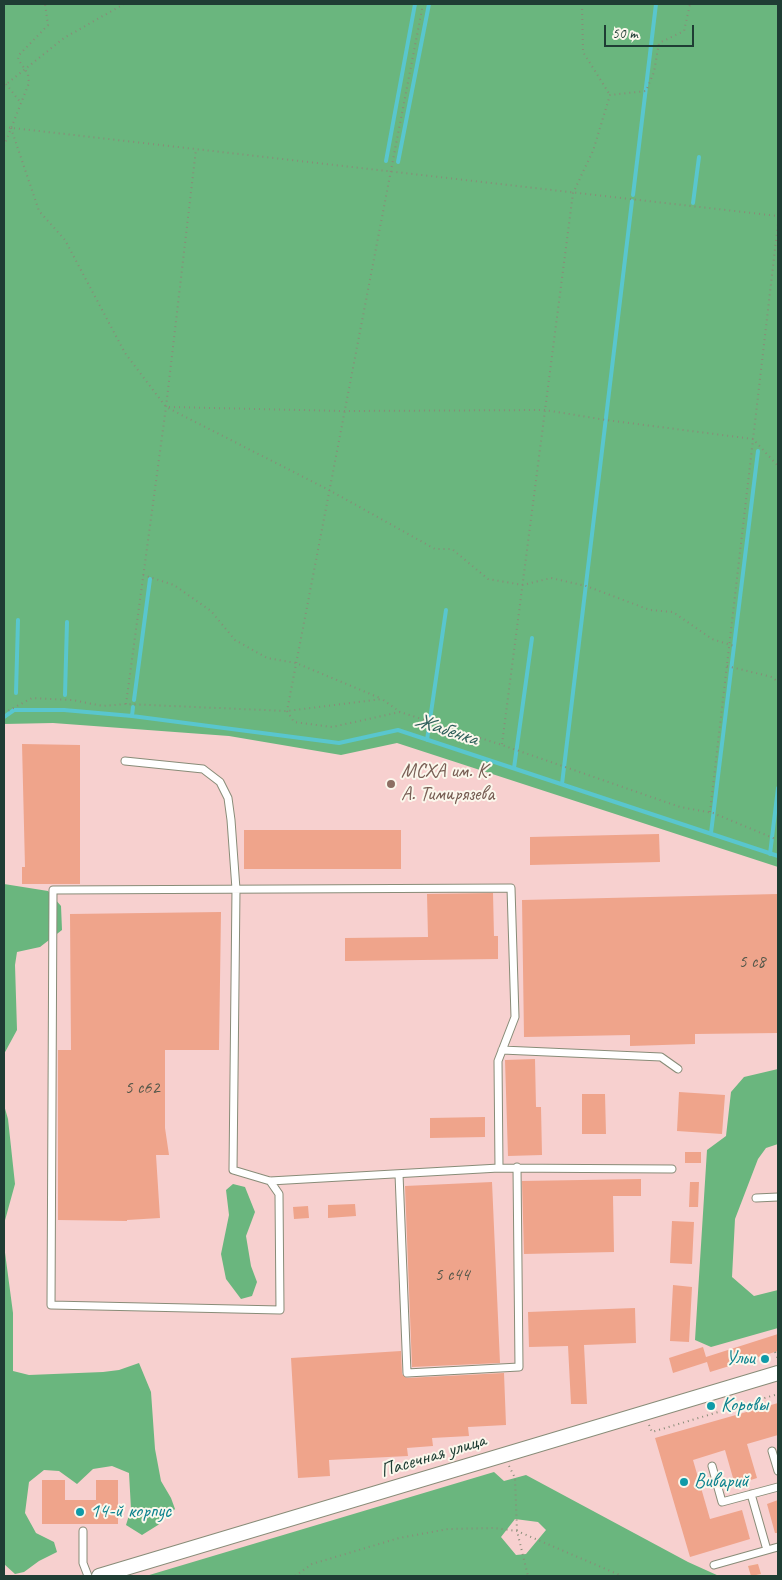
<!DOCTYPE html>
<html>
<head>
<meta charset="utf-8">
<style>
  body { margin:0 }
  #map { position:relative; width:782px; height:1580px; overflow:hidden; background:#f0dcbb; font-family:Caveat,sans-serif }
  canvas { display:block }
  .frame { position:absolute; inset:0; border:5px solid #1f3d34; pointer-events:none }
  .scale { position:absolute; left:604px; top:25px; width:90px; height:22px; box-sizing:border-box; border:2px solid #1f3d34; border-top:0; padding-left:6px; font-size:15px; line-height:18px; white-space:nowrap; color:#1f3d34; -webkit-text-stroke:4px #fbf7ec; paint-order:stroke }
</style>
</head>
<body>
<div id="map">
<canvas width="782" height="1580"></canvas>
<div class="frame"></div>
<div class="scale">50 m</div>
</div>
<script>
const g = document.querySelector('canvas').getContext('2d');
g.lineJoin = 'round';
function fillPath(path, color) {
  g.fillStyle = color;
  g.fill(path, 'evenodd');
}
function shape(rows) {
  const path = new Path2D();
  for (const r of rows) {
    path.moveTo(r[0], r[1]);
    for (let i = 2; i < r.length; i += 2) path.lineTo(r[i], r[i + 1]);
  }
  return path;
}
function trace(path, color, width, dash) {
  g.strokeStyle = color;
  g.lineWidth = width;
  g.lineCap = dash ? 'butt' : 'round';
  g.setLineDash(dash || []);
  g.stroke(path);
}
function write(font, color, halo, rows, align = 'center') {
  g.font = font + ' Caveat,sans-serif';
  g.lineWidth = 4;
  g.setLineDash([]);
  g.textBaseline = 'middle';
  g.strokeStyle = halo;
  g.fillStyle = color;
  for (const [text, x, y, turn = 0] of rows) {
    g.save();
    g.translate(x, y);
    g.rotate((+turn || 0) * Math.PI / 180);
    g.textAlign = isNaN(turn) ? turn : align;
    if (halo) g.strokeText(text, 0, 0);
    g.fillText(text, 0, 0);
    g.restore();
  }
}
fillPath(shape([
  [4,4,778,4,778,1576,754,1576,761,1574,757,1564,748,1566,751,1576,4,1576]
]), '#f7d0cf');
fillPath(shape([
  [4,4,778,4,778,867,397,743,341,755,229,736,53,723,4,724],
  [4,884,48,891,61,906,62,930,40,947,17,952,15,965,17,1030,4,1054],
  [778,1069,778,1144,766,1148,758,1159,735,1219,732,1277,754,1296,778,1290,778,1328,711,1347,695,1340,707,1150,726,1136,731,1092,744,1077],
  [4,1105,8,1119,15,1184,4,1224],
  [233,1184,245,1187,255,1212,246,1236,251,1266,257,1282,252,1296,241,1299,226,1279,221,1254,229,1215,226,1190],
  [4,1245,13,1313,13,1371,29,1375,103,1372,119,1370,139,1363,151,1392,155,1449,161,1481,171,1498,175,1509,158,1525,142,1535,126,1525,131,1509,129,1473,112,1466,93,1469,77,1484,59,1471,44,1470,29,1482,25,1513,36,1533,54,1542,57,1552,39,1561,24,1572,15,1574,4,1564],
  [494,1472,504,1481,526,1475,688,1562,719,1576,146,1576],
  [515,1519,538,1522,546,1530,526,1554,516,1555,501,1537]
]), '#6ab67e');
trace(shape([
  [386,161,415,4],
  [398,162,429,4],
  [633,195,656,4],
  [693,203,699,157],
  [16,693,18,620],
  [65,695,67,622],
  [134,700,150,579],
  [132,716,133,707],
  [4,717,14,710,64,710,132,716,339,743,398,730,778,856],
  [427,740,446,610],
  [514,768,532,638],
  [562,784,632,201],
  [711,833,758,451],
  [770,854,778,788]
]), '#59c6ce', 4);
fillPath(shape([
  [22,744,80,745,80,884,22,884,22,867,25,867],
  [244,830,401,830,401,869,244,869],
  [659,834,660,862,530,865,530,837],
  [493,893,494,936,498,936,498,959,345,961,345,938,428,937,427,894],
  [778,894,778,1033,695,1034,695,1044,630,1046,630,1035,524,1037,522,900],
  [221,912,219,1050,165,1050,165,1128,169,1155,156,1155,160,1218,127,1220,127,1221,58,1220,58,1050,71,1050,70,914],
  [535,1059,536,1107,541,1107,542,1155,508,1156,505,1060],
  [679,1092,725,1095,722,1134,677,1131],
  [582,1094,605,1094,606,1134,582,1134],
  [485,1117,485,1137,430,1138,430,1118],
  [685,1152,701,1152,701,1163,685,1163],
  [641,1179,641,1196,613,1196,614,1252,524,1254,522,1181],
  [492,1182,500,1363,412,1367,405,1186],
  [690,1182,699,1182,698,1207,689,1207],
  [355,1204,356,1216,328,1218,328,1205],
  [308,1206,309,1218,294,1219,293,1207],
  [672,1221,694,1222,692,1264,670,1263],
  [673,1285,692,1287,689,1342,670,1341],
  [635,1308,636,1343,584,1345,587,1404,571,1404,568,1346,529,1347,528,1312],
  [778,1334,778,1351,710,1372,707,1362,673,1373,669,1358,703,1347,706,1357],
  [401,1351,402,1374,407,1378,504,1373,506,1425,468,1427,469,1436,432,1438,433,1446,407,1448,408,1456,329,1460,330,1476,298,1478,291,1358],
  [778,1403,778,1435,747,1444,757,1478,735,1485,725,1450,693,1460,710,1519,742,1510,750,1539,690,1557,655,1438],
  [42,1480,65,1480,65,1500,96,1500,96,1480,118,1480,118,1524,42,1524],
  [778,1500,778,1533,775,1533,767,1504],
  [758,1564,761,1574,751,1576,748,1566]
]), '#efa48b');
const service = shape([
  [125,761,203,769,220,782,228,798,231,820,236,889,233,1170,270,1181,499,1168,672,1169],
  [502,1050,661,1057,678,1069],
  [399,1174,407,1373,519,1367,517,1167],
  [270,1181,279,1194,280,1310,51,1305,53,890,511,888,515,1017,498,1061,499,1168],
  [756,1198,778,1197],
  [772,1451,778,1471],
  [712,1466,722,1502,778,1487],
  [751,1494,767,1550],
  [83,1531,83,1563,88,1576],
  [714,1565,778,1547]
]);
const minor = shape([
  [99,1576,778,1373]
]);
trace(service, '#888c78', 9);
trace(minor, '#888c78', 16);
trace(shape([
  [423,4,287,711,294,722,332,727,400,712,502,745,680,807,713,813,778,840],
  [582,4,583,52,610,95],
  [6,84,21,103],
  [4,86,64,38,124,4],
  [4,127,778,216],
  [11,128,39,211,65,240,125,353,166,407,329,490,435,549,452,549,488,579,523,585,551,578,586,586,650,610,673,612,712,639,734,646],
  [4,146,29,83,28,74,18,59,19,55,48,25,45,4],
  [169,407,344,411,545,410,606,420,753,439,778,466],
  [143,575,174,585,211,611,235,640,267,658,296,663,380,698],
  [727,666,772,677,778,682],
  [126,704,166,407,196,149],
  [4,713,32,698,72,700,103,706,126,704,287,711,382,699,400,712],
  [502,744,573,193,593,151,610,95,646,91,654,72,659,43,684,31,690,4],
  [710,812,778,223],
  [775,1352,778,1359],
  [649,1425,652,1432,778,1394],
  [509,1466,515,1478,517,1531,528,1576],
  [295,1576,312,1564,399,1538,448,1529,494,1528,517,1531,622,1576]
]), '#888c78', 2, [1, 4]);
trace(service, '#fff', 7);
trace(minor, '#fff', 14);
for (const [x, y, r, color] of [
  [391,784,5,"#8d6e63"],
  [765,1359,5,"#0f9aa8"],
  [711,1406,5,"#0f9aa8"],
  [684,1482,5,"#0f9aa8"],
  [80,1512,5,"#0f9aa8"]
]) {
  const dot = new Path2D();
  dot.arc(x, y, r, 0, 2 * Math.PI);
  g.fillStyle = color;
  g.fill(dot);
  trace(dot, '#fbf7ec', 2);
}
write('18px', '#53574a', null, [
  ["5 с8",752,962],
  ["5 с62",142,1088],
  ["5 с44",452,1275]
]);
write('20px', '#785e54', '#fbf7ec', [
  ["МСХА им. К.",401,772],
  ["А. Тимирязева",401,795]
], 'left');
write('20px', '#0d838f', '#fbf7ec', [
  ["Ульи",755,1359,"right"],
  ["Коровы",721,1406],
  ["Виварий",694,1482],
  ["14-й корпус",90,1512]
], 'left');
write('20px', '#1f3d34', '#fbf7ec', [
  ["Пасечная улица",433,1456,-17]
]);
write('italic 21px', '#2e5f5a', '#fbf7ec', [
  ["Жабенка",446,730,18]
]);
</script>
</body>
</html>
